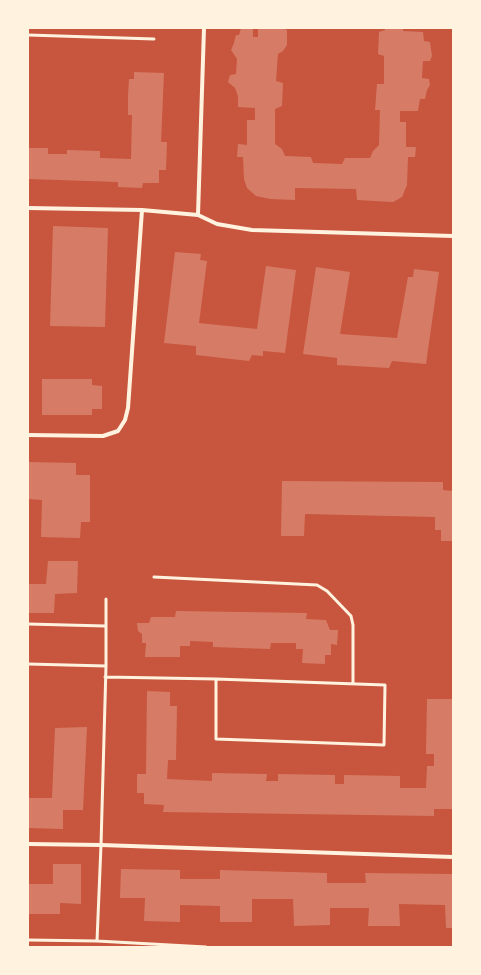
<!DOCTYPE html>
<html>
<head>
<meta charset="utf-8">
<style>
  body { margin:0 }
  #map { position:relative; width:481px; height:975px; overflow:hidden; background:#c8553d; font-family:"Noto Sans",sans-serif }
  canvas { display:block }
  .frame { position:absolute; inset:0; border:29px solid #fff3e0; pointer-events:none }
</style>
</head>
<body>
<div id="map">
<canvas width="481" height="975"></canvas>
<div class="frame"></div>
</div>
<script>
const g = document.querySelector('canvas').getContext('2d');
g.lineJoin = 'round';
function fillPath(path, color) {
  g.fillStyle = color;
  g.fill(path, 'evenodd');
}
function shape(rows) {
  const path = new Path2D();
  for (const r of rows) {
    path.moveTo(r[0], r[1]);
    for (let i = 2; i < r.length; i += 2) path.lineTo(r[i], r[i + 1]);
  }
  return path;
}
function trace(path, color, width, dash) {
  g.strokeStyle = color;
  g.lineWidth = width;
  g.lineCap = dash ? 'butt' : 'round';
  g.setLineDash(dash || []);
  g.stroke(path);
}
fillPath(shape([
  [241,28,253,28,253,37,258,37,258,28,281,28,287,30,287,45,283,51,278,54,276,81,283,83,282,106,275,109,275,144,282,149,285,156,311,157,313,163,342,164,345,158,370,158,373,151,379,145,380,110,375,110,377,84,384,84,384,56,378,54,379,32,385,30,385,28,403,28,403,31,423,32,424,41,430,42,432,56,430,61,423,61,422,78,429,79,430,85,427,90,425,99,420,99,418,111,400,111,400,122,406,122,406,147,416,147,415,157,408,157,407,185,402,197,393,202,357,200,356,189,295,188,295,200,270,199,256,196,247,188,244,179,243,157,237,157,238,144,247,145,247,120,255,120,255,108,238,107,238,96,235,88,228,82,230,75,236,74,237,59,231,50,234,43,236,35,239,35],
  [134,72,164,73,161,142,167,142,166,170,159,170,159,183,143,183,142,188,118,187,118,182,28,179,28,148,48,148,48,154,67,154,67,150,100,151,100,158,131,159,132,115,128,115,128,96,129,79,134,79],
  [53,226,108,228,105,327,50,326],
  [175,252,201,254,200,260,207,261,199,323,257,329,266,266,296,270,285,353,263,351,263,356,252,355,249,361,196,355,196,346,164,343],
  [316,267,350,272,340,334,397,338,408,277,413,277,414,269,439,272,426,364,392,361,389,368,337,365,337,358,303,354],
  [42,379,92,379,92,385,102,386,102,409,92,409,92,415,42,415],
  [28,462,76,463,76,475,90,475,90,522,81,522,80,538,41,537,42,500,28,499],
  [282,481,443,482,443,490,453,491,453,541,441,541,441,530,435,530,435,517,305,514,304,536,281,536],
  [48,561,78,561,77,593,55,594,54,613,28,613,28,584,46,584],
  [176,611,307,613,306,619,326,620,330,630,338,630,337,645,331,644,331,655,325,655,325,664,302,663,303,649,296,649,296,643,271,643,270,649,213,647,213,642,190,641,190,646,180,646,180,657,145,657,146,643,142,643,142,634,138,631,137,623,149,623,151,617,175,617],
  [147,691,170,692,170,706,177,706,176,760,168,760,167,779,212,781,212,773,267,774,266,781,278,781,278,774,335,775,335,784,344,784,344,775,400,776,400,788,426,788,427,766,434,766,434,754,426,754,427,699,453,699,453,809,434,809,434,816,163,812,164,805,144,804,144,793,137,793,137,774,146,774],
  [87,727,83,810,63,810,63,829,28,828,28,798,52,798,55,728],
  [53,864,81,864,81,904,60,903,60,914,28,914,28,884,53,884],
  [121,869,180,870,180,879,220,879,220,870,327,873,327,883,366,883,365,873,453,874,453,928,446,928,445,905,399,904,400,926,368,926,369,908,330,908,330,925,294,926,293,899,252,899,252,922,220,922,220,906,180,905,180,922,144,921,145,898,120,898]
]), '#d67c66');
trace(shape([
  [28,35,154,39],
  [154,577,317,585,327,591,351,616,353,625,353,684],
  [28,624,105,626],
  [28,664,106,666],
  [105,677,216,679,385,685,384,745,216,739,216,679],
  [28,940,97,941,101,845,106,666,106,599],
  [97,941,206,947]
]), '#fff3e0', 3);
trace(shape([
  [28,208,142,210,198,215,217,224,252,230,453,236],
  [198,215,204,28],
  [28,435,103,436,118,431,125,420,128,408,142,210],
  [28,844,101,845,453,857]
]), '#fff3e0', 4);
</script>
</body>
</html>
